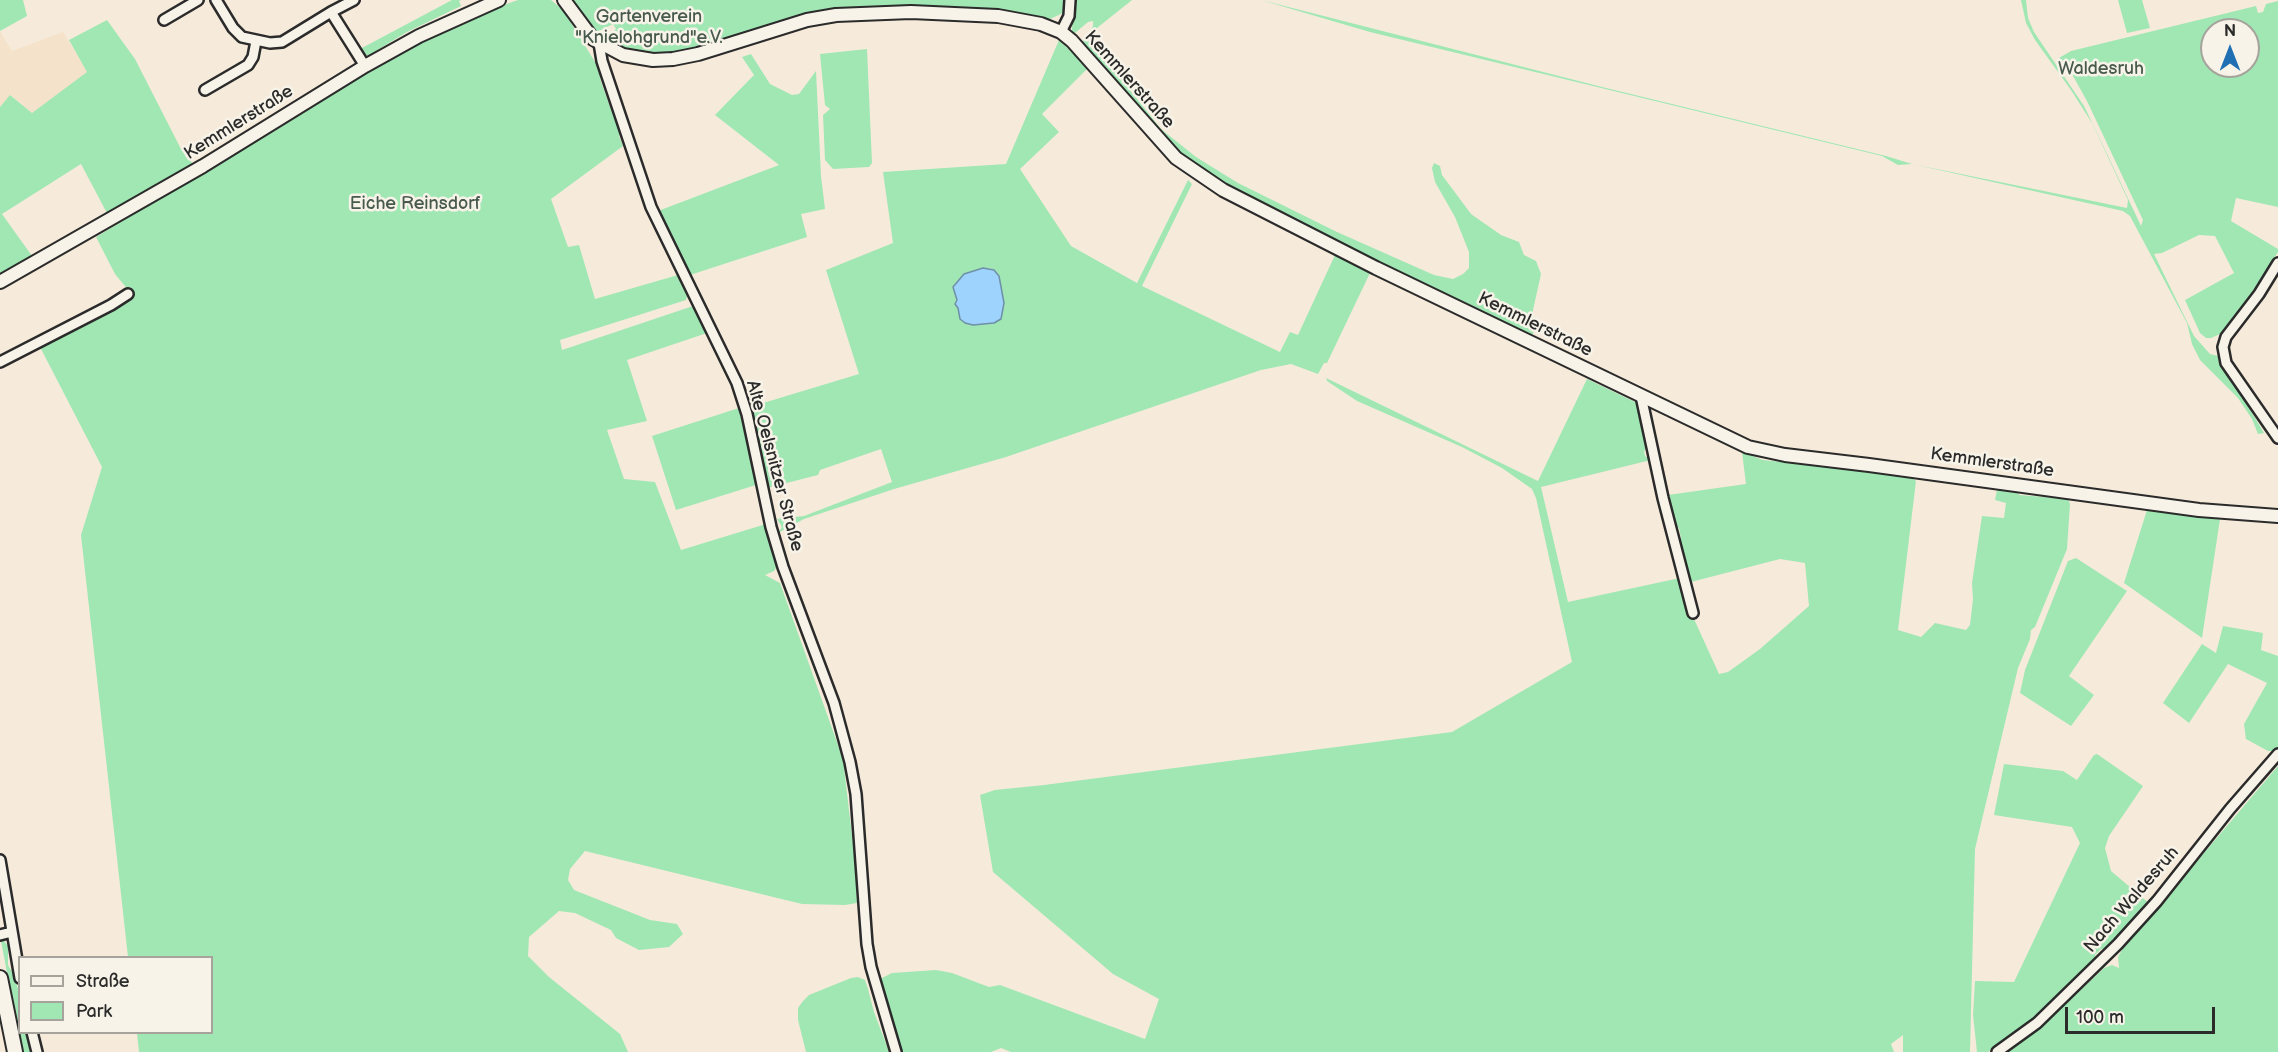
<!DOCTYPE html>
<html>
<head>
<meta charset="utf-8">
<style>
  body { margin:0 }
  #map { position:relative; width:2278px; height:1052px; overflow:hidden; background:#f6ebda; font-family:"Balsamiq Sans",sans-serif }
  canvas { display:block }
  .legend { position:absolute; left:18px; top:956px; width:195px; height:78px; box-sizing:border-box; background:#f7f3e8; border:2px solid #a5a39c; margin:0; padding:8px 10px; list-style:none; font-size:18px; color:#2b2b2b }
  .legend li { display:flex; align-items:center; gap:12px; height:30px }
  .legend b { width:30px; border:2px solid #a5a39c }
  .north { position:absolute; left:2200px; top:18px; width:60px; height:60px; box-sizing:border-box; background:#f7f3e8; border:2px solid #a5a39c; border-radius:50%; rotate:0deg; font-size:16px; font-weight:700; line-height:24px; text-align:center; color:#2b2b2b }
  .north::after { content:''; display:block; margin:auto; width:21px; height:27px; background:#1f6fb2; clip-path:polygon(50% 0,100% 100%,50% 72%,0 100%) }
  .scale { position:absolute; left:2065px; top:1007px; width:150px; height:27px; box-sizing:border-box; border:3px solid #2b2b2b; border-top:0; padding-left:8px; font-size:18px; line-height:21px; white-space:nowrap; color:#2b2b2b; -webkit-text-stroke:4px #f7f3e8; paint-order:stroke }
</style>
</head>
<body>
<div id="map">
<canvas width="2278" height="1052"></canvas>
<ul class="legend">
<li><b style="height:8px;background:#f7f3e8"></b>Straße</li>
<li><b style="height:16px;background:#a0e7b4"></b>Park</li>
</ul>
<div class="north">N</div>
<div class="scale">100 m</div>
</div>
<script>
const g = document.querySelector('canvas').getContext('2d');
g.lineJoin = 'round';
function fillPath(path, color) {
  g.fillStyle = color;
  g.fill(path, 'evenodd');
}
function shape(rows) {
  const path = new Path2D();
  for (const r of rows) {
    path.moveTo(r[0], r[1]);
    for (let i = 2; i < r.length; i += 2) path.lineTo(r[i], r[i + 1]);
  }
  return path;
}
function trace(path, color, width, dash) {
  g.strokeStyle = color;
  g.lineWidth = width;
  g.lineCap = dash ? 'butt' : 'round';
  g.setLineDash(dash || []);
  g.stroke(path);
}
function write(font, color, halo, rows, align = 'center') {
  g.font = font + ' "Balsamiq Sans",sans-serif';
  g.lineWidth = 5;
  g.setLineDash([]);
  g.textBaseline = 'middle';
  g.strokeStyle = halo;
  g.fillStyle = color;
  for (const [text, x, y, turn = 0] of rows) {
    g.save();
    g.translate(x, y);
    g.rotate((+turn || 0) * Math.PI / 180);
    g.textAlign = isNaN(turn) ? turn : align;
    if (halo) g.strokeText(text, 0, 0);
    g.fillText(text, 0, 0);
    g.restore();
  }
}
fillPath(shape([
  [0,31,12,51,63,32,88,72,32,113,11,95,0,107]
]), '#f5e2ca');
fillPath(shape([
  [0,0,23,0,27,16,0,31],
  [452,0,461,0,459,1,461,6,407,32,374,52,375,55,372,57,363,54,360,49],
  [518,0,551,0,564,11,598,67,601,82,620,134,619,136,623,146,551,199,568,247,579,245,595,299,678,275,688,293,686,300,560,340,562,350,693,306,707,333,627,360,647,421,607,430,624,479,655,482,681,550,766,524,778,564,774,571,765,575,780,583,843,759,855,861,857,903,845,905,802,904,585,851,570,869,568,880,574,890,650,920,677,924,683,934,669,947,639,950,616,938,611,930,575,913,559,911,529,937,528,956,549,977,620,1034,628,1052,139,1052,137,1033,212,1032,212,958,128,957,81,535,102,467,39,345,134,297,115,274,96,237,417,43,475,15],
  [573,0,1066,0,1063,13,1050,19,936,8,855,7,797,20,674,56,633,53,600,38,611,34,616,29,613,24,595,33],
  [1073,0,1132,0,1097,28,1090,36,1091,41,1161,129,1196,157,1238,183,1337,232,1434,275,1453,279,1463,274,1469,268,1469,252,1455,217,1435,182,1432,168,1434,163,1440,166,1442,175,1471,214,1501,235,1519,242,1524,255,1536,261,1541,274,1533,310,1535,324,1533,334,1525,334,1224,185,1177,153,1083,46,1082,43,1093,26,1093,21,1088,22,1075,33,1072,32],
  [1261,0,1602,87,1886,156,1912,164,2127,208,2128,200,2092,123,2071,90,2035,40,2026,23,2021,0,2026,0,2028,18,2034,32,2084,106,2109,158,2141,226,2143,220,2087,101,2073,76,2059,58,2071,51,2256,6,2258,13,2263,12,2266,4,2278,1,2278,207,2236,198,2231,221,2278,249,2278,252,2239,314,2220,334,2211,338,2206,338,2200,333,2185,300,2234,273,2215,236,2199,235,2162,253,2154,254,2194,336,2210,354,2218,356,2264,433,2258,434,2252,419,2238,398,2200,360,2192,344,2187,323,2130,216,2123,211,1912,164,1898,165,1882,156,1370,32],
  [2212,30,2248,30,2248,66,2212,66],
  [2118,0,2142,0,2150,28,2127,33],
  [107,20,135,59,181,149,193,164,108,215,81,164,2,214,32,256,0,274,0,107,10,95,32,113,87,72,69,40],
  [1059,40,1088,68,1042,114,1059,132,1020,169,1071,246,1137,283,1188,180,1192,184,1142,286,1280,352,1290,332,1298,335,1335,255,1370,273,1327,363,1324,363,1318,374,1291,364,1261,370,1006,457,894,489,804,519,778,533,782,527,777,519,804,516,892,482,881,449,820,470,818,475,767,488,755,426,750,407,859,374,826,270,893,243,883,172,1006,164],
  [990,268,999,276,955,304,957,300,956,292],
  [867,49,872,163,869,167,833,169,825,160,823,115,830,109,825,105,820,54],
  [751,54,770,84,792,95,799,94,816,71,821,176,825,209,801,214,807,237,690,275,658,211,779,165,715,115,754,75,742,57],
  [1326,378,1538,481,1587,379,1637,403,1648,446,1644,451,1645,456,1651,460,1541,487,1568,602,1680,578,1688,613,1694,619,1719,674,1728,672,1760,649,1809,606,1805,563,1780,559,1687,583,1678,542,1681,538,1679,528,1675,525,1668,495,1746,484,1742,452,1763,460,1910,476,1916,481,1898,630,1921,637,1935,623,1966,630,1970,625,1973,599,1972,583,1982,516,2004,518,2006,503,1995,500,1997,490,2018,493,2019,495,2068,499,2070,504,2067,549,2035,627,2031,630,2030,639,2018,668,1975,849,1970,1052,1903,1052,1903,1035,1891,1044,1894,1052,1011,1052,1001,1048,991,1052,900,1052,879,983,882,978,892,973,936,970,952,973,989,987,1000,985,1145,1039,1159,999,1113,974,993,872,980,795,995,790,1044,785,1452,732,1572,662,1536,498,1532,489,1502,468,1462,447,1357,401,1327,381],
  [739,408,756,485,676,510,652,436],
  [2147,510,2220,519,2202,638,2124,583],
  [2076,558,2127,591,2069,676,2094,695,2071,726,2020,693,2025,670,2068,561],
  [2223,626,2263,633,2261,650,2278,656,2278,747,2275,751,2268,751,2246,739,2244,724,2267,683,2228,664,2189,723,2163,703,2202,644,2216,653],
  [2097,754,2143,786,2109,836,2105,848,2111,871,2150,904,2105,949,2101,949,2095,955,2095,960,2041,1013,1988,1052,1977,1052,1973,1015,1975,981,2014,982,2080,843,2072,827,1994,815,2004,764,2063,771,2077,780,2094,755],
  [2278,766,2278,1052,2008,1052,2042,1026,2104,968,2112,965,2119,968,2118,957,2123,948],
  [1,941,4,941,8,946,8,965,15,977,19,993,20,1032,29,1033,34,1052,22,1052],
  [858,977,865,980,868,989,874,1012,889,1052,806,1052,798,1020,798,1008,803,1001,809,995,851,978]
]), '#a0e7b4');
const water = shape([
  [983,268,994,270,999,276,1004,303,1001,319,994,323,973,325,965,323,960,319,958,308,955,304,957,300,953,287,964,274,983,268]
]);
fillPath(water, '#9dd3fc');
trace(water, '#6f90a8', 1.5);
const street = shape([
  [216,0,233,28,242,37,270,43,282,42,331,12],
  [354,0,331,12,365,66],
  [164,20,198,0],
  [1061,32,1069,16,1070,0],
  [599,43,602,61,651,207,737,383,747,414,771,527,783,567,834,703,850,762,856,794,867,944,871,967,896,1052],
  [205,90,248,65,253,57,256,41],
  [2278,263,2259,294,2226,337,2223,347,2226,363,2278,438],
  [0,362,111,305,128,294],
  [1641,396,1663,498,1693,613],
  [0,860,20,978],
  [0,935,12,932],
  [32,1032,37,1052],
  [1997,1052,2037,1023,2118,944,2157,901,2230,809,2278,754]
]);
const secondary = shape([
  [564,0,593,39,623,55,653,60,673,59,698,54,807,20,836,15,911,12,998,16,1041,24,1061,32,1072,41,1176,158,1223,190,1376,268,1748,447,1785,455,1869,465,2199,510,2278,516],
  [0,282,203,166,365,66,419,36,499,0]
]);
const primary = shape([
  [0,978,15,1052]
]);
trace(street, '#2b2b2b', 14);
trace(secondary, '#2b2b2b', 16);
trace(primary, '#2b2b2b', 18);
trace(street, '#f7f3e8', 9);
trace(secondary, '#f7f3e8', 12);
trace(primary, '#f7f3e8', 14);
write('18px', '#485a4d', '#f7f3e8', [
  ["Gartenverein",649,17],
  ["\"Knielohgrund\"e.V.",649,38],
  ["Waldesruh",2101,69],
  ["Eiche Reinsdorf",415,204]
]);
write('18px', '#2b2b2b', '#f7f3e8', [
  ["Kemmlerstraße",1129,80,48],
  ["Kemmlerstraße",239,123,-32],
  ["Kemmlerstraße",1535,325,26],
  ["Kemmlerstraße",1992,463,8],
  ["Alte Oelsnitzer Straße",774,466,75],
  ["Nach Waldesruh",2132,900,-49]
]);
</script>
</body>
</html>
